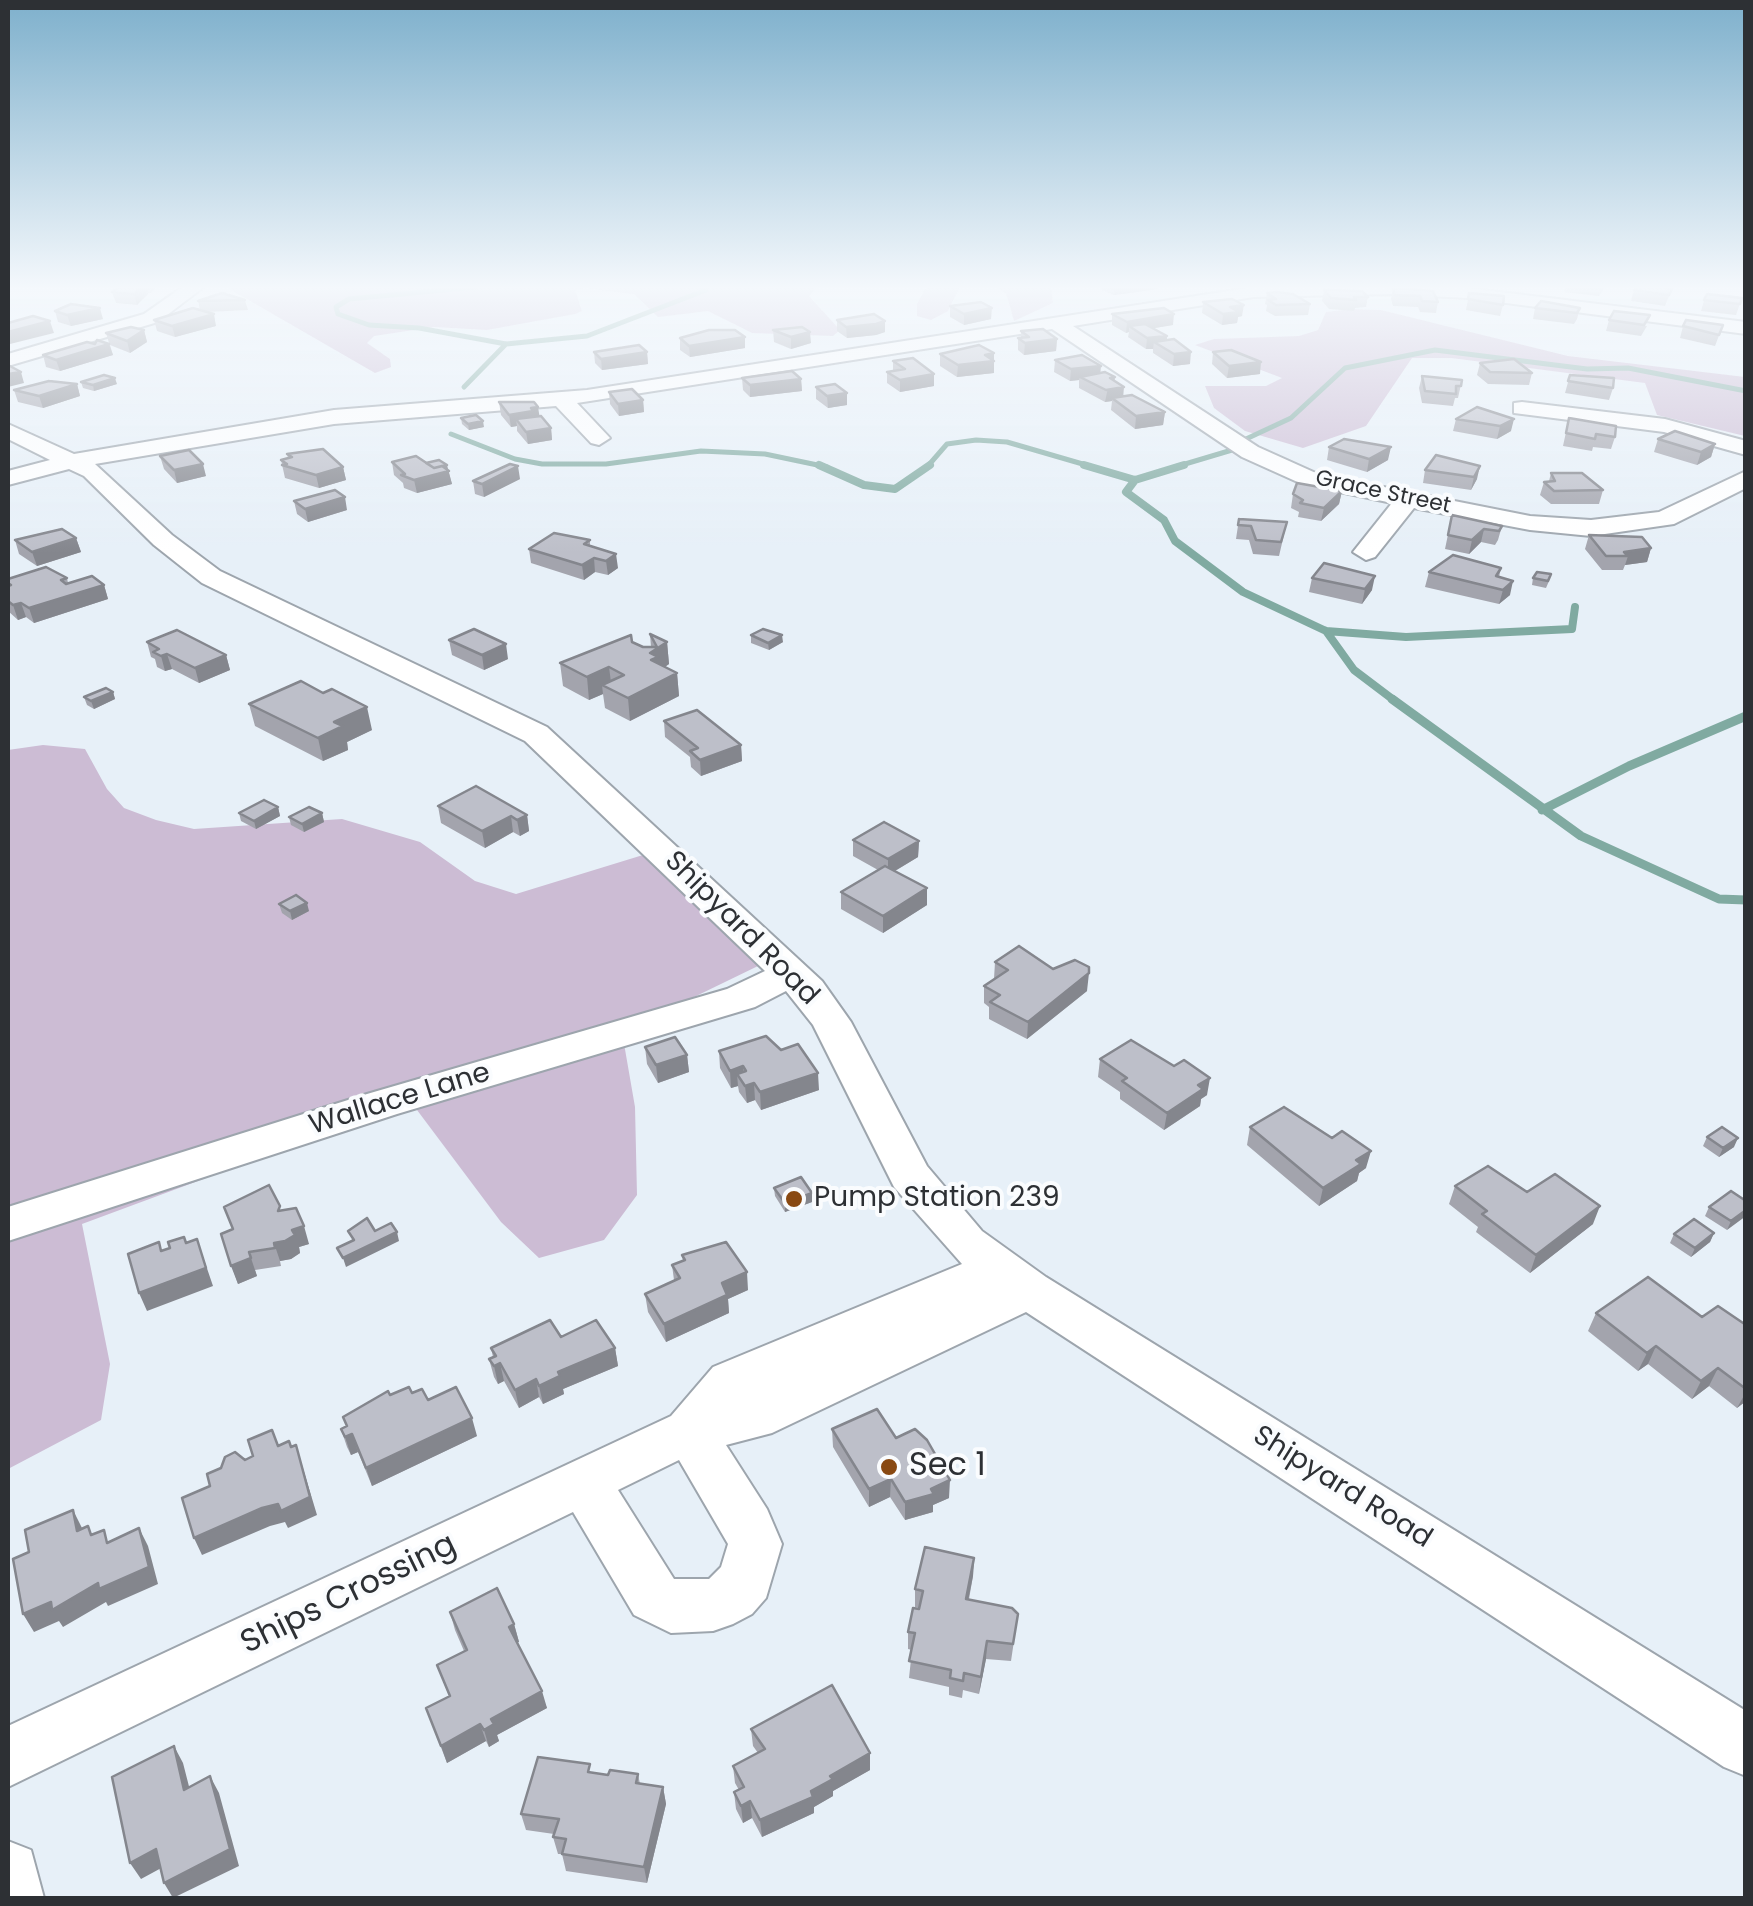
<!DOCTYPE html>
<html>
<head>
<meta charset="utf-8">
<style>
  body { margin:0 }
  #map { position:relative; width:1753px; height:1906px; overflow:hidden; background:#e7f0f8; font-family:Poppins,sans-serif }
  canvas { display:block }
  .frame { position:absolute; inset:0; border:10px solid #2d3034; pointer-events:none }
</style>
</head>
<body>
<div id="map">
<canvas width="1753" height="1906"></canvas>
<div class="frame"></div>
</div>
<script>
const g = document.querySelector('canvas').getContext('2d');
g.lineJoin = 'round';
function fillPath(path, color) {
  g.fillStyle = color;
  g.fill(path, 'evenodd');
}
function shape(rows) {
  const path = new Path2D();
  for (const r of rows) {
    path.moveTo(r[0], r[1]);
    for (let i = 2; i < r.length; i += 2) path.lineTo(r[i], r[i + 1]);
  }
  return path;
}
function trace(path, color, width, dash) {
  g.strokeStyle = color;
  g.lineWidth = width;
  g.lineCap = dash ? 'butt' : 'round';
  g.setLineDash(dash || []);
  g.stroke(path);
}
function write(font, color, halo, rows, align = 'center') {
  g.font = font + ' Poppins,sans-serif';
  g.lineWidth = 8;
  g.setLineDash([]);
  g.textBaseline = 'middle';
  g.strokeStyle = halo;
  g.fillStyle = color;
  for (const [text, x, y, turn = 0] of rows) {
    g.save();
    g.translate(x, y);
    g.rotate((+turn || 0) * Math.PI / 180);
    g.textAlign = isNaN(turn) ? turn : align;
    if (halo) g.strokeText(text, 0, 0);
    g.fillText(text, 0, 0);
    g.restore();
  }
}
fillPath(shape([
  [818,286,809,296,840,330,833,336,752,333,708,311,658,317,634,294,585,288,575,290,582,311,575,314,487,330,434,327,374,336,367,343,390,359,391,367,375,373,226,287],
  [927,286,960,286,948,311,931,320,917,316,917,304],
  [995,286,1051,286,1053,303,1014,321,1006,293],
  [1351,309,1381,310,1568,356,1745,377,1745,436,1657,415,1645,383,1451,358,1412,358,1366,426,1303,448,1245,431,1214,408,1205,386,1266,386,1282,378,1195,345,1214,339,1299,336,1318,330,1326,312],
  [43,745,85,749,107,789,124,808,156,820,194,829,342,819,420,842,475,881,516,894,643,855,758,966,622,1032,635,1107,637,1195,604,1240,539,1258,501,1222,411,1102,82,1224,110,1364,101,1420,8,1469,8,750]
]), '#ccbcd4');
trace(shape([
  [476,287,349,299,336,307,338,314,369,325,419,328,506,344,587,336,706,290,703,286],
  [464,387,506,344],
  [451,434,515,459,542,464,606,464,701,451,765,454,827,467],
  [1246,439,1291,418,1345,368,1435,350,1587,369,1628,368,1746,391],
  [927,467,947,444,976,440,1007,442,1093,467],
  [1175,467,1232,450]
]), '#80aaa1', 5);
trace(shape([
  [819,465,864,485,895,489,930,465],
  [1084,465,1135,480,1184,465],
  [1135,480,1126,492,1164,520,1175,541,1243,592,1326,631,1406,637,1572,629,1575,607],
  [1326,631,1354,670,1395,701]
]), '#80aaa1', 8);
trace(shape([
  [1392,699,1581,836,1719,899,1746,900],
  [1542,810,1629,766,1746,716]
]), '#80aaa1', 9);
const minor = shape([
  [184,286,205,286,158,322,8,366,8,354,144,314,184,286],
  [1254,287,1467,288,1746,322,1746,334,1467,298,1390,294,1254,297,1073,326,1258,447,1318,474,1530,516,1591,520,1659,512,1746,471,1746,488,1674,524,1591,536,1530,530,1414,508,1375,557,1366,560,1353,552,1392,503,1302,484,1242,457,1052,329,577,403,610,438,599,445,591,443,556,406,334,424,95,464,172,535,220,571,547,727,822,981,851,1022,927,1166,982,1231,1046,1277,1746,1711,1746,1776,1724,1767,1026,1312,772,1433,726,1445,767,1509,782,1544,766,1598,752,1614,733,1624,713,1631,671,1633,634,1615,573,1512,8,1787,8,1726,671,1416,713,1367,962,1264,894,1187,813,1025,786,991,755,1007,397,1114,8,1241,8,1207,367,1094,727,989,765,971,525,741,202,583,154,545,84,476,69,469,8,485,8,471,50,460,8,439,8,424,74,454,334,410,587,390,1254,287],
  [679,1460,728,1544,721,1567,709,1579,674,1579,618,1490,679,1460],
  [1522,402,1665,419,1746,441,1746,455,1664,432,1514,413,1514,403,1522,402],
  [8,1841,31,1850,44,1898,8,1898,8,1841]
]);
trace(minor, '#9da5ad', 4);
fillPath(minor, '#fff');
fillPath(shape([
  [121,286,156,286,156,287,151,293,148,293,137,305,116,303,112,292],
  [1103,286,1158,286,1158,289,1114,295,1102,290],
  [1566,286,1605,286,1599,296,1564,292],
  [1393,288,1438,302,1436,313,1420,312,1418,307,1393,306,1391,299],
  [1672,289,1665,306,1631,301,1634,290],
  [1324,290,1368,297,1366,307,1355,308,1354,311,1329,309,1322,301],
  [1267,293,1310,304,1308,315,1275,316,1266,311,1267,305,1265,304],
  [1469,293,1503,305,1500,316,1466,310],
  [1742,298,1736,315,1701,311,1704,300],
  [245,300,248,310,207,312,216,326,175,337,157,331,154,320,200,310,198,301],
  [1203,302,1242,316,1238,317,1237,323,1222,325,1202,313],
  [950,306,991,319,964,325,950,317],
  [1535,308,1580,308,1577,319,1574,324,1533,319],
  [55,311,103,319,71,326,58,322],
  [1112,314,1173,325,1154,328,1167,336,1167,340,1190,364,1173,366,1153,353,1153,349,1146,349,1128,337,1129,332,1126,333,1112,325],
  [837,320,885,332,876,335,847,338,837,331],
  [1609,320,1647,326,1641,336,1606,331],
  [1723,325,1715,346,1680,338,1683,326],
  [144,330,147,342,130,353,110,345,113,355,60,371,46,367,43,355,95,344,109,343,106,333],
  [773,330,811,343,791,349,774,342],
  [1021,331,1057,339,1056,351,1024,355,1018,350,1018,338,1021,338],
  [680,338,745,348,690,357,680,350],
  [594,352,647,352,648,364,602,370,595,363],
  [1213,352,1260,374,1227,378,1212,364],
  [940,354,993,361,994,373,957,377,940,366],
  [1055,360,1100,373,1115,381,1124,396,1165,412,1163,425,1135,429,1111,410,1112,401,1105,402,1079,388,1079,380,1070,381,1054,372],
  [893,361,934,386,900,392,887,383,887,372,893,371],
  [1480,363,1532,373,1529,385,1488,384,1477,375],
  [1570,375,1613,388,1609,400,1565,393],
  [1422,376,1462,380,1458,398,1455,398,1453,406,1422,403,1419,388],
  [742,378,801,379,802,391,750,397,743,390],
  [81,382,117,384,94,391,83,388],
  [77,384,80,396,43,408,18,402,14,390],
  [816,387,847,393,847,405,828,408,816,399],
  [609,392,643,400,644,412,619,416,610,404],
  [499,402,539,416,551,428,552,440,528,444,517,431,517,426,511,427,501,415],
  [1477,407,1511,431,1497,439,1453,431,1456,419],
  [461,418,484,427,469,430,462,424],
  [1569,418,1615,437,1611,449,1593,447,1592,451,1563,446],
  [1658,439,1715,444,1711,457,1697,465,1654,452],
  [1329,447,1388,460,1367,472,1327,460],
  [287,454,343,467,346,480,319,488,285,478,281,460,288,458],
  [1436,455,1477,479,1471,490,1423,483,1425,470],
  [160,456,206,476,177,483,164,469],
  [392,462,426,463,448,470,452,484,417,493,404,488,403,483,394,475],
  [1551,473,1603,490,1599,504,1551,504,1540,495,1544,482,1549,481],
  [520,479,484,497,475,494,473,481],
  [1342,491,1339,504,1321,521,1298,517,1299,512,1291,508,1293,494],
  [294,501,347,510,308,522,297,514],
  [1452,515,1502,526,1498,540,1495,545,1481,542,1469,554,1445,549],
  [1239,519,1287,522,1279,556,1253,554,1249,540,1236,539],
  [1589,535,1651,548,1647,562,1625,565,1623,570,1602,570,1585,549],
  [76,538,81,552,37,566,19,554,15,540],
  [590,540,590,546,618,568,608,575,595,572,584,580,531,563,529,549],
  [1501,568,1499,577,1510,595,1499,604,1425,587,1429,572],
  [67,578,68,583,104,585,108,599,34,623,26,617,18,620,8,611,8,579],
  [1312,578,1372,590,1362,604,1309,592],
  [1533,578,1549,581,1546,588,1532,585],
  [650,634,667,642,669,664,665,667,677,673,679,696,630,721,605,708,603,694,589,700,563,686,560,663,632,642,643,647,651,647],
  [751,635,783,642,769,650,751,643],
  [449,640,508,659,484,670,452,655],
  [147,642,226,655,230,670,199,683,172,669,165,671,157,667,155,659,151,657],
  [113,692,115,699,94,709,87,705,84,697],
  [249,704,372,730,347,742,348,750,323,761,255,726],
  [664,721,741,745,742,761,701,776,691,767,690,757,665,737],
  [438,806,527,815,529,831,520,836,513,832,485,848,441,823],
  [278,807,280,816,256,829,241,821,239,813],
  [322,813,324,822,304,832,291,825,289,817],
  [853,840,919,841,918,857,895,871,927,905,883,933,841,909,841,892,878,870,853,856],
  [279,904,309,911,292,920,282,913],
  [995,962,1053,969,1087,991,1027,1039,989,1019,989,1007,984,1003,984,986,994,979],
  [645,1047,687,1055,689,1072,658,1083,647,1064],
  [719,1051,819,1090,761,1110,755,1100,747,1103,739,1092,738,1086,731,1088,720,1068],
  [1100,1059,1207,1095,1201,1099,1200,1106,1164,1130,1120,1099,1120,1092,1098,1077],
  [1250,1127,1366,1168,1359,1173,1357,1181,1319,1206,1247,1145],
  [1707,1137,1734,1147,1719,1157,1703,1146],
  [1455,1186,1527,1192,1593,1224,1530,1273,1476,1232,1478,1227,1449,1204],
  [774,1188,812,1193,812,1202,785,1212,775,1196],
  [1746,1201,1727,1230,1705,1216,1709,1207],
  [282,1210,309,1244,299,1247,300,1253,291,1259,280,1261,281,1266,255,1270,257,1276,238,1284,221,1234],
  [1714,1233,1710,1242,1691,1257,1670,1243,1674,1234],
  [682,1255,748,1290,728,1299,729,1313,666,1342,648,1312,645,1294,674,1280,672,1265,683,1261],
  [1596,1313,1702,1317,1746,1325,1746,1401,1737,1408,1709,1386,1692,1399,1648,1364,1638,1371,1588,1331],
  [561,1337,615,1348,618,1366,563,1389,564,1394,543,1404,539,1397,519,1408,504,1381,498,1384,494,1377,489,1359,493,1357,491,1348],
  [412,1393,428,1400,477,1436,372,1486,358,1452,351,1455,347,1447,341,1429,346,1426,343,1417,390,1395],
  [832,1429,896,1438,949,1498,933,1505,933,1512,905,1520,890,1497,869,1507,833,1447],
  [974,1558,973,1576,969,1599,1018,1614,1011,1661,986,1659,979,1694,963,1690,962,1698,949,1695,949,1687,909,1678,912,1650,908,1649,908,1632,919,1608,915,1607,915,1589],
  [450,1612,514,1624,519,1642,517,1642,547,1708,497,1735,499,1741,489,1747,486,1741,447,1763,426,1708,449,1696,437,1665,464,1651,455,1630],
  [751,1729,870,1770,833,1791,833,1796,814,1807,814,1813,762,1837,752,1818,743,1823,736,1809,734,1792,739,1790,735,1783,733,1766,758,1753,753,1746],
  [592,1772,608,1775,638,1774,640,1784,663,1787,666,1804,647,1883,566,1871,562,1854,558,1854,553,1837,554,1834,526,1830,521,1814]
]), '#a3a4ad');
fillPath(shape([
  [142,286,146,286,148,294,137,305,134,294],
  [1114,286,1158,286,1158,289,1114,295],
  [1244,305,1242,316,1238,317,1237,323,1222,325,1223,314,1230,307],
  [100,308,103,319,71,326,67,315],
  [992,308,991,319,964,325,964,314],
  [214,314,216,326,175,337,172,326],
  [1174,314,1173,325,1137,331,1129,326,1129,332,1126,333,1127,322],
  [50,321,54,333,10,344,8,332],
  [885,321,885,332,876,335,847,338,846,327],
  [144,330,147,342,130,353,127,341],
  [810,332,811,343,791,349,791,337],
  [1167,336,1166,347,1154,342,1153,349,1146,349,1147,338],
  [745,337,745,348,690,357,689,346],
  [1057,339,1056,351,1024,355,1025,343],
  [109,344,113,355,60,371,56,360],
  [647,352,648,364,602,370,601,359],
  [1191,352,1190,364,1173,366,1174,354],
  [994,353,994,373,957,377,958,365,985,355],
  [1261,362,1260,374,1227,378,1229,366],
  [1101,366,1100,377,1080,377,1079,380,1070,381,1071,369],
  [21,372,24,383,8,387,8,374],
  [934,374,934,386,900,392,900,380],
  [1115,377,1114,389,1124,387,1123,399,1112,398,1112,401,1105,402,1110,378],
  [115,378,117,384,94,391,93,385],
  [801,379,802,391,750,397,750,385],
  [77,384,80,396,43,408,39,396],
  [847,393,847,405,828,408,827,396],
  [643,400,644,412,619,416,618,404],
  [538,407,540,419,516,419,517,426,511,427,509,415],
  [1165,412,1163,425,1135,429,1136,416],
  [1514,419,1511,431,1497,439,1500,426],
  [483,421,484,427,469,430,468,424],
  [551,428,552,440,528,444,526,432],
  [1715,444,1711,457,1697,465,1701,452],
  [1391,447,1388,460,1367,472,1369,459],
  [203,464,206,476,177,483,174,470],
  [447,465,452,484,417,493,414,480,432,469],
  [518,466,520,479,484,497,482,484],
  [1480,466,1477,479,1471,490,1474,477],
  [343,467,346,480,319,488,316,475],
  [1342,491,1339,504,1321,521,1324,508],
  [345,497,347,510,308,522,305,509],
  [1484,529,1481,542,1469,554,1472,540],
  [76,538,81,552,37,566,32,552],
  [1651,548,1647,562,1625,565,1628,556,1624,552],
  [616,554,618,568,608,575,606,561],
  [594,558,595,572,584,580,582,565],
  [1375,576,1372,590,1362,604,1365,589],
  [1513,581,1510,595,1499,604,1503,590],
  [104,585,108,599,34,623,29,608],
  [21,603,26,617,18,620,13,605],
  [782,635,783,642,769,650,768,643],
  [667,642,669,664,660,670,653,683,650,653],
  [506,644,508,659,484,670,482,655],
  [167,654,172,669,165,671,161,656],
  [226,655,230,670,199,683,195,668],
  [609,667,612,690,602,685,603,694,589,700,587,677],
  [677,673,679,696,630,721,628,698],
  [113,692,115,699,94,709,91,701],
  [367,707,372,730,347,742,348,750,323,761,318,738,334,722],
  [741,745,742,761,701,776,700,760],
  [278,807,280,816,256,829,254,821],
  [322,813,324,822,304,832,302,824],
  [527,815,529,831,520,836,517,820],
  [511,816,513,832,485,848,482,831],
  [919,841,918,857,888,875,888,859],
  [927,888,927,905,883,933,883,916],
  [307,903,309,911,292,920,290,911],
  [1089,973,1087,991,1027,1039,1028,1022],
  [687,1055,689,1072,658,1083,656,1065],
  [743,1066,744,1084,737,1074,738,1086,731,1088,730,1071],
  [818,1073,819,1090,761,1110,760,1092],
  [1210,1078,1207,1095,1201,1099,1200,1106,1164,1130,1167,1113,1198,1085],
  [754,1083,755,1100,747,1103,745,1086],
  [1738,1138,1734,1147,1719,1157,1723,1148],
  [1371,1151,1366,1168,1359,1173,1357,1181,1319,1206,1323,1188,1356,1160],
  [812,1193,812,1202,785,1212,785,1203],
  [1600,1206,1593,1224,1530,1273,1536,1255],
  [1746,1210,1746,1216,1727,1230,1731,1221],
  [304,1226,309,1244,299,1247,300,1253,291,1259,280,1261,274,1243,292,1230],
  [397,1232,399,1241,346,1267,343,1258],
  [1714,1233,1710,1242,1691,1257,1695,1248],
  [197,1239,213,1286,147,1311,139,1293],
  [251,1258,257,1276,238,1284,231,1266],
  [747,1272,748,1290,728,1299,729,1313,666,1342,664,1324,722,1283],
  [1656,1346,1648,1364,1638,1371,1647,1353],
  [615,1348,618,1366,563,1389,564,1394,543,1404,539,1386,558,1372],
  [500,1363,504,1381,498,1384,494,1366],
  [1718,1368,1709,1386,1692,1399,1701,1381],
  [536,1379,539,1397,519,1408,515,1390],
  [1746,1392,1746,1401,1737,1408],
  [472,1418,477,1436,372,1486,366,1468],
  [352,1434,358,1452,351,1455,345,1437],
  [296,1445,317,1515,288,1528,285,1522,270,1526,202,1555,194,1538],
  [891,1479,890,1497,869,1507,869,1489],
  [950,1480,949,1498,933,1505,933,1512,905,1520,905,1502],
  [73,1510,82,1528,77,1531],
  [139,1528,148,1546,158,1584,108,1606,106,1602,63,1627,59,1621,34,1632,23,1614],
  [974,1558,973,1576,965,1616,966,1599],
  [514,1624,519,1642,513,1644,509,1627],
  [987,1641,986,1659,979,1694,981,1677],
  [542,1691,547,1708,497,1735,499,1741,489,1747,484,1730,491,1719],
  [480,1724,486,1741,447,1763,441,1746],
  [174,1746,183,1763,194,1806,184,1790],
  [870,1753,870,1770,833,1791,833,1796,814,1807,814,1813,762,1837,760,1820,811,1791,830,1776],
  [210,1776,219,1793,239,1866,173,1898,164,1883],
  [663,1787,666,1804,647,1883,644,1867],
  [750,1801,752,1818,743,1823,741,1806],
  [156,1849,165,1866,141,1879,130,1863]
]), '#84868d');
const building = shape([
  [121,286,142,286,134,294,112,292,121,286],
  [1637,286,1660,286,1672,289,1669,295,1634,290,1637,286],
  [1393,288,1433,291,1438,302,1422,301,1420,296,1395,295,1393,288],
  [1324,290,1362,291,1368,297,1354,297,1356,300,1331,298,1324,290],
  [1277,292,1293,294,1310,304,1276,305,1268,300,1276,299,1267,293,1277,292],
  [222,293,245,300,198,301,222,293],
  [1469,293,1504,296,1503,305,1468,299,1469,293],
  [1707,294,1742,298,1740,304,1704,300,1707,294],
  [1232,299,1244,305,1230,307,1239,312,1223,314,1203,302,1232,299],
  [1541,301,1580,308,1577,313,1535,308,1541,301],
  [981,302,992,308,964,314,950,306,981,302],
  [71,304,100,308,67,315,55,311,71,304],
  [193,308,214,314,172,326,154,320,193,308],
  [1164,308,1174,314,1127,322,1112,314,1164,308],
  [1614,311,1650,315,1644,325,1609,320,1614,311],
  [874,314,885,321,876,324,846,327,837,320,874,314],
  [33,316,50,321,8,332,8,323,33,316],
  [1686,320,1723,325,1719,335,1683,326,1686,320],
  [1145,324,1167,336,1147,338,1129,326,1145,324],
  [131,327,144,330,127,341,106,333,131,327],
  [802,327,810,332,791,337,773,330,802,327],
  [1043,329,1057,339,1025,343,1018,338,1029,337,1021,331,1043,329],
  [709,330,735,330,745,337,689,346,680,338,709,330],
  [1174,339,1191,352,1174,354,1154,342,1174,339],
  [97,340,109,344,56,360,43,355,87,342,95,344,97,340],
  [639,345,647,352,601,359,594,352,639,345],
  [979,345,994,353,985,355,994,361,958,365,940,354,979,345],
  [1231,350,1261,362,1229,366,1213,352,1231,350],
  [1082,355,1101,366,1071,369,1055,360,1082,355],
  [913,358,934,374,900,380,887,372,905,369,893,361,913,358],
  [1514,359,1532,373,1490,372,1480,363,1514,359],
  [8,365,21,372,8,374,8,365],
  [792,371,801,379,750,385,742,378,792,371],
  [1105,372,1115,377,1110,378,1124,387,1106,390,1080,377,1105,372],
  [104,375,115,378,93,385,81,382,104,375],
  [1570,375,1614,378,1613,388,1568,381,1570,375],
  [1422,376,1462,380,1461,386,1456,386,1456,394,1425,391,1422,376],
  [49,381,77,384,39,396,14,390,49,381],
  [835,384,847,393,827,396,816,387,835,384],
  [632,389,643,400,618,404,609,392,632,389],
  [1132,395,1165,412,1136,416,1112,398,1132,395],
  [499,402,534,402,538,407,531,408,533,411,509,415,499,402],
  [1477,407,1514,419,1500,426,1456,419,1477,407],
  [476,415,483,421,468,424,461,418,476,415],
  [541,416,551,428,526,432,516,419,541,416],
  [1569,418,1616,426,1615,437,1596,434,1595,439,1566,433,1569,418],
  [1675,431,1715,444,1701,452,1658,439,1675,431],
  [1344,439,1391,447,1369,459,1329,447,1344,439],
  [323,449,343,467,316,475,282,465,287,464,281,460,292,457,287,454,323,449],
  [189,450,203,464,174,470,160,456,189,450],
  [1436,455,1480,466,1474,477,1425,470,1436,455],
  [416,456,434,468,442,466,449,471,414,480,401,475,405,474,392,462,416,456],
  [439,460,447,465,434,468,426,463,439,460],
  [510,464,518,466,482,484,473,481,510,464],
  [1551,473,1582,473,1603,490,1554,491,1544,482,1555,481,1551,473],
  [1297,483,1342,491,1324,508,1300,503,1303,500,1293,494,1297,483],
  [335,490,345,497,305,509,294,501,335,490],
  [1452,515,1502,526,1499,531,1484,529,1472,540,1448,535,1452,515],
  [1239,519,1287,522,1281,542,1256,540,1251,526,1238,525,1239,519],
  [62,529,76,538,32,552,15,540,62,529],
  [554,533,590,540,584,544,616,554,606,561,594,558,582,565,529,549,554,533],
  [1589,535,1642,537,1651,548,1624,552,1628,556,1606,556,1589,535],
  [1453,555,1501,568,1496,576,1513,581,1503,590,1429,572,1453,555],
  [1324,563,1375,576,1365,589,1312,578,1324,563],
  [46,567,67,578,61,580,66,584,92,576,104,585,29,608,21,603,13,605,8,601,8,586,11,585,8,583,8,579,46,567],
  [1537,572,1551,574,1548,581,1533,578,1537,572],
  [474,629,506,644,482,655,449,640,474,629],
  [763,629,782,635,768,643,751,635,763,629],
  [177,630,226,655,195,668,167,654,161,656,153,652,159,649,147,642,177,630],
  [650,634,667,642,650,653,658,657,651,660,677,673,628,698,602,685,624,675,609,667,587,677,560,663,631,635,632,642,643,647,657,647,650,634],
  [301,681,323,693,332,689,367,707,334,722,343,726,318,738,249,704,301,681],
  [106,688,113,692,91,701,84,697,106,688],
  [697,710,741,745,700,760,690,751,698,748,664,721,697,710],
  [476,786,527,815,517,820,511,816,482,831,438,806,476,786],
  [264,800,278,807,254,821,239,813,264,800],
  [309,807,322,813,302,824,289,817,309,807],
  [884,822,919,841,888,859,853,840,884,822],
  [885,866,927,888,883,916,841,892,885,866],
  [296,895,307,903,290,911,279,904,296,895],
  [1019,946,1053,969,1075,960,1089,967,1089,973,1028,1022,990,1002,1000,995,984,986,1008,970,995,962,1019,946],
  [766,1036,781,1050,798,1044,818,1073,760,1092,754,1083,745,1086,737,1074,746,1071,743,1066,730,1071,719,1051,766,1036],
  [675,1037,687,1055,656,1065,645,1047,675,1037],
  [1131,1040,1174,1066,1184,1060,1210,1078,1198,1085,1203,1089,1167,1113,1122,1081,1127,1078,1100,1059,1131,1040],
  [1284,1107,1332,1138,1342,1131,1371,1151,1356,1160,1361,1164,1323,1188,1250,1127,1284,1107],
  [1722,1127,1738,1138,1723,1148,1707,1137,1722,1127],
  [1488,1166,1527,1192,1555,1174,1600,1206,1536,1255,1482,1214,1487,1211,1455,1186,1488,1166],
  [801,1177,812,1193,785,1203,774,1188,801,1177],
  [269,1185,280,1206,278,1211,296,1208,304,1226,292,1230,295,1235,285,1241,274,1243,275,1248,249,1252,251,1258,231,1266,221,1234,233,1229,224,1207,269,1185],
  [1731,1191,1746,1201,1746,1210,1731,1221,1709,1207,1731,1191],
  [367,1218,375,1231,391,1223,397,1232,343,1258,337,1248,354,1240,348,1231,367,1218],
  [1694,1219,1714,1233,1695,1248,1674,1234,1694,1219],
  [184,1237,186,1243,197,1239,206,1268,139,1293,128,1254,159,1242,161,1251,170,1248,168,1242,184,1237],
  [726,1242,747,1272,722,1283,727,1295,664,1324,645,1294,680,1278,672,1265,685,1260,682,1255,726,1242],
  [1648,1277,1702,1317,1718,1306,1746,1325,1746,1389,1718,1368,1701,1381,1656,1346,1647,1353,1596,1313,1648,1277],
  [550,1320,561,1337,596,1320,615,1348,558,1372,560,1376,539,1386,536,1379,515,1390,500,1363,494,1366,489,1359,496,1356,491,1348,550,1320],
  [409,1387,412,1393,422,1389,428,1400,456,1387,472,1418,366,1468,352,1434,345,1437,341,1429,347,1426,343,1417,388,1391,390,1395,409,1387],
  [877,1409,896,1438,915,1429,927,1440,950,1480,931,1489,934,1494,905,1502,891,1479,869,1489,832,1429,877,1409],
  [272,1430,278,1446,289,1441,291,1447,296,1445,310,1497,281,1511,278,1504,262,1508,194,1538,182,1498,210,1486,207,1474,221,1468,225,1457,235,1452,245,1460,253,1456,248,1440,272,1430],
  [73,1510,77,1531,88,1526,91,1535,104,1530,107,1543,139,1528,149,1567,99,1589,98,1583,52,1610,51,1602,23,1614,13,1559,29,1552,25,1530,73,1510],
  [925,1547,974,1558,966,1599,1012,1608,1018,1614,1013,1644,987,1641,981,1677,964,1673,963,1681,950,1678,951,1670,909,1661,915,1633,908,1632,913,1608,919,1609,923,1591,915,1589,925,1547],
  [497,1588,514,1624,509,1627,542,1691,491,1719,494,1724,484,1730,480,1724,441,1746,426,1708,450,1696,437,1665,467,1650,450,1612,497,1588],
  [832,1685,870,1753,830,1776,833,1779,811,1791,813,1797,760,1820,750,1801,741,1806,734,1792,744,1787,733,1766,765,1749,751,1729,832,1685],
  [174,1746,184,1790,210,1776,230,1849,164,1883,156,1849,130,1863,112,1777,174,1746],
  [538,1757,590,1764,588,1772,608,1775,610,1770,638,1774,636,1783,663,1787,644,1867,562,1854,566,1839,553,1837,559,1819,521,1814,538,1757]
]);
fillPath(building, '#bdbfc9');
trace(building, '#84868d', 2.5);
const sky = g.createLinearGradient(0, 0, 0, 553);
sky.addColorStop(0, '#7eb0cc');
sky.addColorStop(0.52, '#f4f8fc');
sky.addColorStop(1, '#f4f8fc00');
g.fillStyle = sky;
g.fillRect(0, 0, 1753, 553);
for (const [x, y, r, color] of [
  [794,1199,10,"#894912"],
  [889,1467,10,"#894912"]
]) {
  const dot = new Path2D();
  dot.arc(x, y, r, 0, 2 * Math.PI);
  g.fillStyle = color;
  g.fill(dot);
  trace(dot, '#fafcfe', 4);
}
write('22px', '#2d3034', '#fafcfe', [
  ["Grace Street",1383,493,12]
]);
write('28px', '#2d3034', '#fafcfe', [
  ["Shipyard Road",741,929,45],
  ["Wallace Lane",400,1100,-17],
  ["Shipyard Road",1342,1488,32]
]);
write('28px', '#2d3034', '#fafcfe', [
  ["Pump Station 239",814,1199]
], 'left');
write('32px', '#2d3034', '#fafcfe', [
  ["Sec 1",909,1467]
], 'left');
write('32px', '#2d3034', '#fafcfe', [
  ["Ships Crossing",349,1595,-26]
]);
</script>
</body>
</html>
